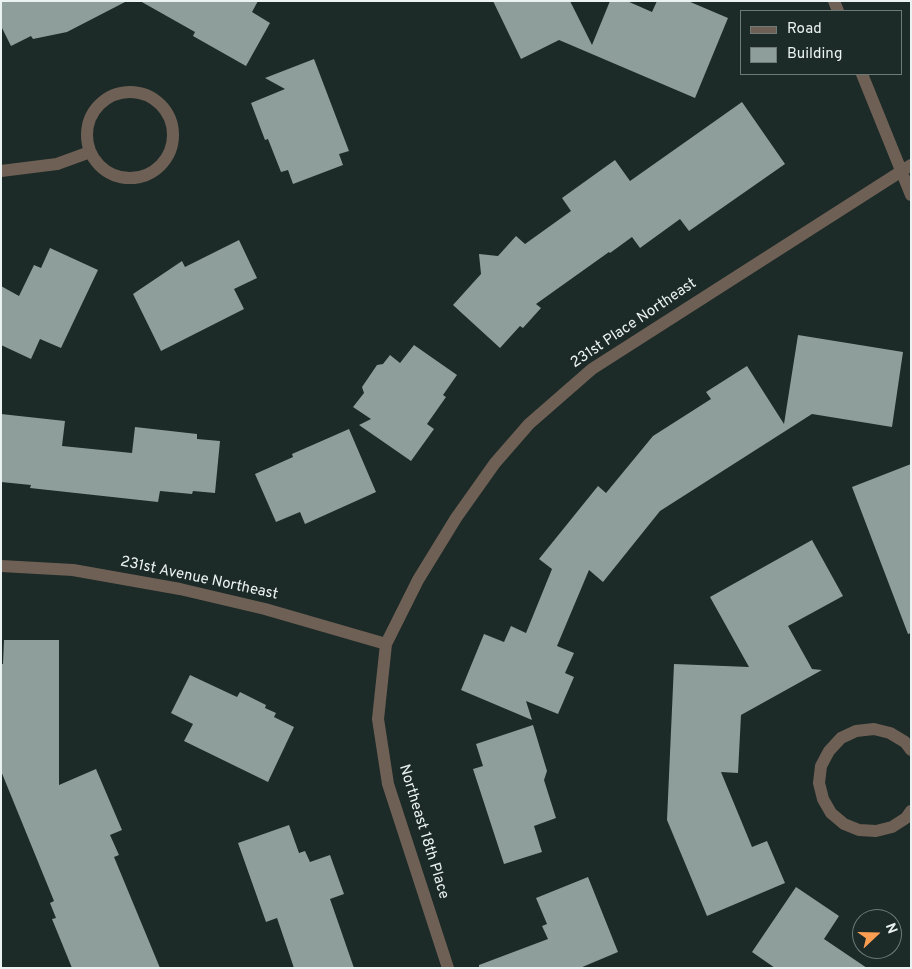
<!DOCTYPE html>
<html>
<head>
<meta charset="utf-8">
<style>
  body { margin:0 }
  #map { position:relative; width:912px; height:969px; overflow:hidden; background:#1c2a28; font-family:Overpass,sans-serif }
  canvas { display:block }
  .frame { position:absolute; inset:0; border:2px solid #ebf3f2; pointer-events:none }
  .legend { position:absolute; left:740px; top:10px; width:162px; height:65px; box-sizing:border-box; background:#1c2a28; border:1px solid #6f7a79; margin:0; padding:6px 9px; list-style:none; font-size:15px; color:#ebf3f2 }
  .legend li { display:flex; align-items:center; gap:10px; height:25px }
  .legend b { width:25px; border:1px solid #6f7a79 }
  .north { position:absolute; left:852px; top:909px; width:50px; height:50px; box-sizing:border-box; background:#1c2a28; border:1px solid #6f7a79; border-radius:50%; rotate:69deg; font-size:14px; font-weight:700; line-height:20px; text-align:center; color:#ebf3f2 }
  .north::after { content:''; display:block; margin:auto; width:18px; height:22px; background:#fc9e52; clip-path:polygon(50% 0,100% 100%,50% 72%,0 100%) }
</style>
</head>
<body>
<div id="map">
<canvas width="912" height="969"></canvas>
<div class="frame"></div>
<ul class="legend">
<li><b style="height:6px;background:#6f6055"></b>Road</li>
<li><b style="height:14px;background:#8e9e9b"></b>Building</li>
</ul>
<div class="north">N</div>
</div>
<script>
const g = document.querySelector('canvas').getContext('2d');
g.lineJoin = 'round';
function fillPath(path, color) {
  g.fillStyle = color;
  g.fill(path, 'evenodd');
}
function shape(rows) {
  const path = new Path2D();
  for (const r of rows) {
    if (r.length === 3) {
      path.moveTo(r[0] + r[2], r[1]);
      path.arc(r[0], r[1], r[2], 0, 2 * Math.PI);
      continue;
    }
    path.moveTo(r[0], r[1]);
    for (let i = 2; i < r.length; i += 2) path.lineTo(r[i], r[i + 1]);
  }
  return path;
}
function trace(path, color, width, dash) {
  g.strokeStyle = color;
  g.lineWidth = width;
  g.lineCap = dash ? 'butt' : 'round';
  g.setLineDash(dash || []);
  g.stroke(path);
}
function write(font, color, halo, rows, align = 'center') {
  g.font = font + ' Overpass,sans-serif';
  g.lineWidth = 5;
  g.setLineDash([]);
  g.textBaseline = 'middle';
  g.strokeStyle = halo;
  g.fillStyle = color;
  for (const [text, x, y, turn = 0] of rows) {
    g.save();
    g.translate(x, y);
    g.rotate((+turn || 0) * Math.PI / 180);
    g.textAlign = isNaN(turn) ? turn : align;
    if (halo) g.strokeText(text, 0, 0);
    g.fillText(text, 0, 0);
    g.restore();
  }
}
fillPath(shape([
  [1,1,127,1,67,32,33,39,31,36,11,46,1,26],
  [140,1,258,1,252,12,270,23,246,66,193,36,195,32],
  [493,1,570,1,592,45,610,1,627,1,652,12,657,1,688,1,728,18,695,98,559,40,521,59],
  [314,59,349,151,339,154,343,165,293,184,288,170,281,172,268,139,265,140,251,103,285,89,265,78],
  [742,102,785,164,689,231,680,219,640,248,632,237,610,253,609,252,536,304,541,308,523,328,520,326,500,348,453,305,481,274,479,254,498,256,516,236,525,244,571,211,562,198,615,160,630,181],
  [239,240,257,278,234,289,244,309,161,351,133,294,182,261,185,267],
  [50,248,98,270,61,348,40,339,31,359,1,345,1,286,19,296,34,265,41,268],
  [798,335,903,352,892,427,812,414,660,511,603,582,589,570,557,646,574,653,565,673,574,677,558,714,526,701,532,720,461,690,484,634,504,642,511,626,526,633,552,569,539,559,598,486,606,493,653,436,711,399,706,392,747,366,784,424],
  [414,345,457,375,443,395,446,397,427,424,434,429,411,461,359,425,371,419,353,407,364,393,362,387,377,365,383,364,390,355,400,363],
  [1,414,65,421,62,446,132,453,135,427,197,434,197,439,220,441,215,493,193,491,192,494,160,491,158,502,30,488,31,485,1,482],
  [349,429,376,492,305,524,300,512,276,522,255,474,293,457,292,454],
  [911,464,911,633,908,634,852,487],
  [812,540,843,596,788,626,812,669,822,670,741,715,738,773,721,772,752,847,767,841,785,883,707,916,667,820,674,664,749,667,710,597],
  [4,640,59,640,59,785,96,769,122,830,110,835,119,855,114,857,160,968,72,968,52,919,56,918,50,903,54,901,1,771,1,664,3,664],
  [190,675,237,697,240,692,266,705,265,708,276,713,274,717,294,727,268,782,184,741,193,724,171,713],
  [533,725,547,771,544,780,556,818,534,826,542,852,504,864,473,769,483,766,476,744],
  [289,825,299,853,305,851,310,862,330,855,344,894,330,899,354,968,294,968,277,918,266,922,238,843],
  [588,877,618,952,580,968,479,968,479,965,548,939,542,926,547,924,536,898],
  [796,887,839,916,824,939,867,968,775,968,752,952]
]), '#8e9e9b');
trace(shape([
  [834,1,838,11],
  [862,74,911,195],
  [130,135,43],
  [1,171,57,164,90,152],
  [1,566,73,570,180,589,265,609,386,644],
  [911,750,905,742,890,733,874,729,856,731,841,738,829,751,821,766,819,783,823,799,831,813,844,824,859,830,876,831,892,827,906,818,911,811],
  [448,968,388,784,378,719,386,644,418,580,456,518,495,463,529,424,592,369,911,165]
]), '#6f6055', 12);
write('15px', '#ebf3f2', '#1c2a28', [
  ["231st Place Northeast",634,324,-34],
  ["231st Avenue Northeast",199,579,12],
  ["Northeast 18th Place",423,832,73]
]);
</script>
</body>
</html>
